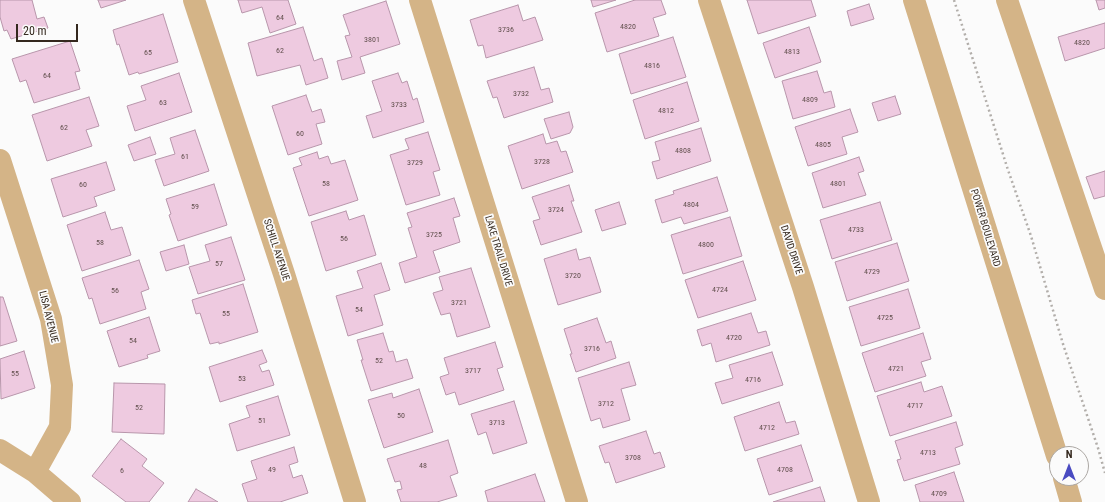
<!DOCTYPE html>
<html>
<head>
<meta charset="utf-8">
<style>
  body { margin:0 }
  #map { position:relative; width:1105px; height:502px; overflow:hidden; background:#fbfbfb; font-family:"Roboto Condensed",sans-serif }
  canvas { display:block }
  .north { position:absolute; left:1049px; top:446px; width:40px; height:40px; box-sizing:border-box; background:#fbfbfb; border:1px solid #aba7a3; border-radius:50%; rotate:0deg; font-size:11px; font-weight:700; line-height:16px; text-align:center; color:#34281e }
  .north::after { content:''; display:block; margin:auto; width:14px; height:18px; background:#4a4bc1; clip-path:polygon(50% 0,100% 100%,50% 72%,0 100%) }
  .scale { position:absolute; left:16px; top:24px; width:62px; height:18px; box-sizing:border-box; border:2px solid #34281e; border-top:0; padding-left:5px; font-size:12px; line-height:14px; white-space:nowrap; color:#34281e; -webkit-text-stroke:3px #fbfbfb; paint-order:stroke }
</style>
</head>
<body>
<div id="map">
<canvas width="1105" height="502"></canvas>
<div class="north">N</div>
<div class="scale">20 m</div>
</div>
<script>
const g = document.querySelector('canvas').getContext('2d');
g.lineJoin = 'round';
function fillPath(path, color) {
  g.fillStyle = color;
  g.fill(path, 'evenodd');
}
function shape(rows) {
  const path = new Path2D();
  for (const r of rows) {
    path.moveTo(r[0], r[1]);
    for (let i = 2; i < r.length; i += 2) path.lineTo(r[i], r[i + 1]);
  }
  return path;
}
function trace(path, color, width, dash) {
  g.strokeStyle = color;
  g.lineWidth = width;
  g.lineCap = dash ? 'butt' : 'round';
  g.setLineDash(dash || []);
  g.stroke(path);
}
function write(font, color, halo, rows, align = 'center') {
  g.font = font + ' "Roboto Condensed",sans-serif';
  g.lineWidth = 3.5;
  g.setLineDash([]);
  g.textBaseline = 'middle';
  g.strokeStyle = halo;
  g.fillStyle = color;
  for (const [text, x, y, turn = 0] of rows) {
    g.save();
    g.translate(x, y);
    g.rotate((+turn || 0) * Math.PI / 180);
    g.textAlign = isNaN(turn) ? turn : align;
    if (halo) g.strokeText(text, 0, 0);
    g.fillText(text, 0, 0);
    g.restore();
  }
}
const building = shape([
  [0,0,32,0,37,19,44,17,48,28,11,39,7,30,4,31,0,17,0,0],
  [98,0,126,0,101,8,98,0],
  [238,0,288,0,296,24,270,33,262,7,242,13,238,0],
  [591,0,616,0,593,7,591,0],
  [635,0,661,0,666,14,653,18,659,36,607,52,595,13,635,0],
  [747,0,811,0,816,16,758,34,747,0],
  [1096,0,1105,0,1105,8,1099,10,1096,0],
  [386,1,400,44,360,57,365,73,342,80,337,61,352,57,345,36,350,35,343,15,386,1],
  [869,4,874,19,851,26,847,11,869,4],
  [518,5,523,21,535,17,543,40,486,58,483,45,478,46,470,20,518,5],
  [163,14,178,62,139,74,138,72,129,75,119,44,117,45,113,30,163,14],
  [1105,23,1105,48,1065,61,1058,37,1105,23],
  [303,27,314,61,322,58,328,78,306,85,300,65,257,76,248,43,303,27],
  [809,27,821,62,775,78,763,43,809,27],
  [673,37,686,77,631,94,619,54,673,37],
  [70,41,80,71,75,72,80,89,34,103,26,80,20,82,12,59,70,41],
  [534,67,541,90,549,88,553,102,504,118,497,97,493,98,487,81,534,67],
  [817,71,824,93,831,91,835,107,793,119,782,81,817,71],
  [179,73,192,112,135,131,127,106,146,100,141,86,179,73],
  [398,73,402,83,407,81,413,100,417,98,424,122,373,138,366,116,382,111,372,81,398,73],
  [687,82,699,121,645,139,633,100,687,82],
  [306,95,312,112,321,109,325,122,316,124,322,144,288,155,272,106,306,95],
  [895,96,901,114,878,121,872,103,895,96],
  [89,97,99,126,86,130,92,146,47,161,32,115,89,97],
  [850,109,858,132,842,137,847,154,808,166,795,127,850,109],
  [569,112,573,127,570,133,551,139,544,119,569,112],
  [701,128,711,161,657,179,652,162,660,160,655,142,701,128],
  [195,130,209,171,164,186,155,160,175,154,170,138,195,130],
  [428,132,440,170,433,172,440,195,406,205,390,155,409,149,405,139,428,132],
  [543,134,546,144,557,141,561,152,566,151,573,172,522,189,508,146,543,134],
  [150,137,156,154,134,161,128,145,150,137],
  [317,152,319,159,328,156,331,164,345,160,358,200,309,216,293,168,302,165,299,158,317,152],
  [859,157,864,171,858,173,866,195,823,208,812,173,859,157],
  [106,162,115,190,94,197,97,206,63,217,51,179,106,162],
  [1105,171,1105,196,1094,199,1086,177,1105,171],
  [717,177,728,211,684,224,681,217,662,223,655,200,674,194,673,191,717,177],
  [214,184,227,225,178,241,169,215,171,214,166,199,214,184],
  [569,185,574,201,571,201,582,232,541,245,533,221,540,219,532,197,569,185],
  [454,198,460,216,453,218,460,242,433,251,440,272,405,283,399,263,417,257,408,228,412,227,407,213,454,198],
  [619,202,626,224,602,231,595,210,619,202],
  [880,202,892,240,832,259,820,220,880,202],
  [346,211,349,220,364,215,376,255,326,271,311,222,346,211],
  [105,212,111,230,122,227,131,255,82,271,67,225,105,212],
  [730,217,742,256,683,274,671,235,730,217],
  [231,237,245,280,198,294,189,267,210,261,205,245,231,237],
  [897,243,909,281,847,301,835,262,897,243],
  [184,245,189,264,166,271,160,252,184,245],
  [576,249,579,260,590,257,601,292,558,305,544,259,576,249],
  [139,260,149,289,141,292,146,309,100,324,92,298,89,299,82,278,139,260],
  [743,261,756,300,698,318,685,280,743,261],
  [381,263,390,290,374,295,383,325,348,336,336,296,363,288,357,271,381,263],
  [471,268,490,327,457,337,450,313,441,315,433,293,443,290,439,277,471,268],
  [243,284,258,332,219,344,219,342,210,344,200,313,196,314,192,300,243,284],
  [908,289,920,328,861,346,849,307,908,289],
  [0,297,3,297,17,341,0,346,0,297],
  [751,313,758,333,766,331,770,345,716,362,711,343,702,346,697,330,751,313],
  [149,317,160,351,147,355,148,358,119,367,107,331,149,317],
  [597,318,606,343,611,341,616,358,576,372,570,354,572,354,564,329,597,318],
  [383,333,389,352,393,351,396,362,407,359,413,378,371,391,361,360,363,360,357,340,383,333],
  [923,333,931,359,921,362,926,376,875,392,862,353,923,333],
  [495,342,503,367,497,369,504,390,459,405,455,392,446,395,440,377,449,374,444,358,495,342],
  [262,350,267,362,259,365,262,372,269,370,274,385,220,402,209,367,262,350],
  [24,351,35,388,1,399,0,359,24,351],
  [772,352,783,385,722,404,715,383,733,378,729,365,772,352],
  [629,362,636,385,621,389,630,420,603,428,600,418,591,421,578,378,629,362],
  [921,382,924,392,942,386,952,416,890,436,877,396,921,382],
  [114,383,165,384,164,434,112,432,114,383],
  [419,389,433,432,384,448,368,400,392,393,393,398,419,389],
  [278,396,290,435,237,451,229,424,250,417,246,406,278,396],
  [514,401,527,443,493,454,486,432,478,435,471,414,514,401],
  [779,402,786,423,795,421,799,434,745,451,734,417,779,402],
  [956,422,963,445,955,448,960,464,904,481,897,460,901,459,895,441,956,422],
  [646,431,654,454,660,452,665,467,616,483,609,462,605,463,599,446,646,431],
  [121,439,147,459,142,466,164,483,149,502,126,502,92,476,121,439],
  [448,440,458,473,450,476,457,496,437,502,401,502,397,490,402,489,400,481,395,482,387,459,448,440],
  [801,445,813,481,769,495,757,459,801,445],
  [294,447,298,462,289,465,293,478,302,475,308,493,280,502,248,502,242,484,257,479,251,461,294,447],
  [954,472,964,502,920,502,915,485,954,472],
  [535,474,545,502,488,502,485,491,535,474],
  [820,487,825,502,773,502,820,487],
  [196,489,218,502,188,502,196,489]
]);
fillPath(building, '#eecae0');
trace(building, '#b896ab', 1);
trace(shape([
  [954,0,1008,170,1031,236,1063,344,1098,448,1105,473]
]), '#b2aeaa', 2.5, [2, 3]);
trace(shape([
  [194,0,284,274,355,502],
  [420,0,577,502],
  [709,0,803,287,869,502],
  [0,160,51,319,62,385,60,427,35,472],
  [0,450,35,472,70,502]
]), '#d4b487', 22);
trace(shape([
  [914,0,1057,456],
  [1007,0,1105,289],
  [1064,478,1071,502]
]), '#d4b487', 22);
write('8px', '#62504e', null, [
  ["64",280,18],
  ["4820",628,27],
  ["3736",506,30],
  ["3801",372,40],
  ["4820",1082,43],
  ["62",280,51],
  ["4813",792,52],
  ["65",148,53],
  ["4816",652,66],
  ["64",47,76],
  ["3732",521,94],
  ["4809",810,100],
  ["63",163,103],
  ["3733",399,105],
  ["4812",666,111],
  ["62",64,128],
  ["60",300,134],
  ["4805",823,145],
  ["4808",683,151],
  ["61",185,157],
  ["3728",542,162],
  ["3729",415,163],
  ["58",326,184],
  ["4801",838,184],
  ["60",83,185],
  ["4804",691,205],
  ["59",195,207],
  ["3724",556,210],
  ["4733",856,230],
  ["3725",434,235],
  ["56",344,239],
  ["58",100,243],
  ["4800",706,245],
  ["57",219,264],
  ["4729",872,272],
  ["3720",573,276],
  ["4724",720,290],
  ["56",115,291],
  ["3721",459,303],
  ["54",359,310],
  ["55",226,314],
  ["4725",885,318],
  ["4720",734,338],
  ["54",133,341],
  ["3716",592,349],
  ["52",379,361],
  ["4721",896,369],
  ["3717",473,371],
  ["55",15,374],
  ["53",242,379],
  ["4716",753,380],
  ["3712",606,404],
  ["4717",915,406],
  ["52",139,408],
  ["50",401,416],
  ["51",262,421],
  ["3713",497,423],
  ["4712",767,428],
  ["4713",928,453],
  ["3708",633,458],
  ["48",423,466],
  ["49",272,470],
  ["4708",785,470],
  ["6",122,471],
  ["4709",939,494]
]);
write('10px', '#34281e', '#fbfbfb', [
  ["POWER BOULEVARD",985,228,73],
  ["SCHILL AVENUE",276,250,72],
  ["DAVID DRIVE",791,250,72],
  ["LAKE TRAIL DRIVE",498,251,73],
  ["LISA AVENUE",48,317,76]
]);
</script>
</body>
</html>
